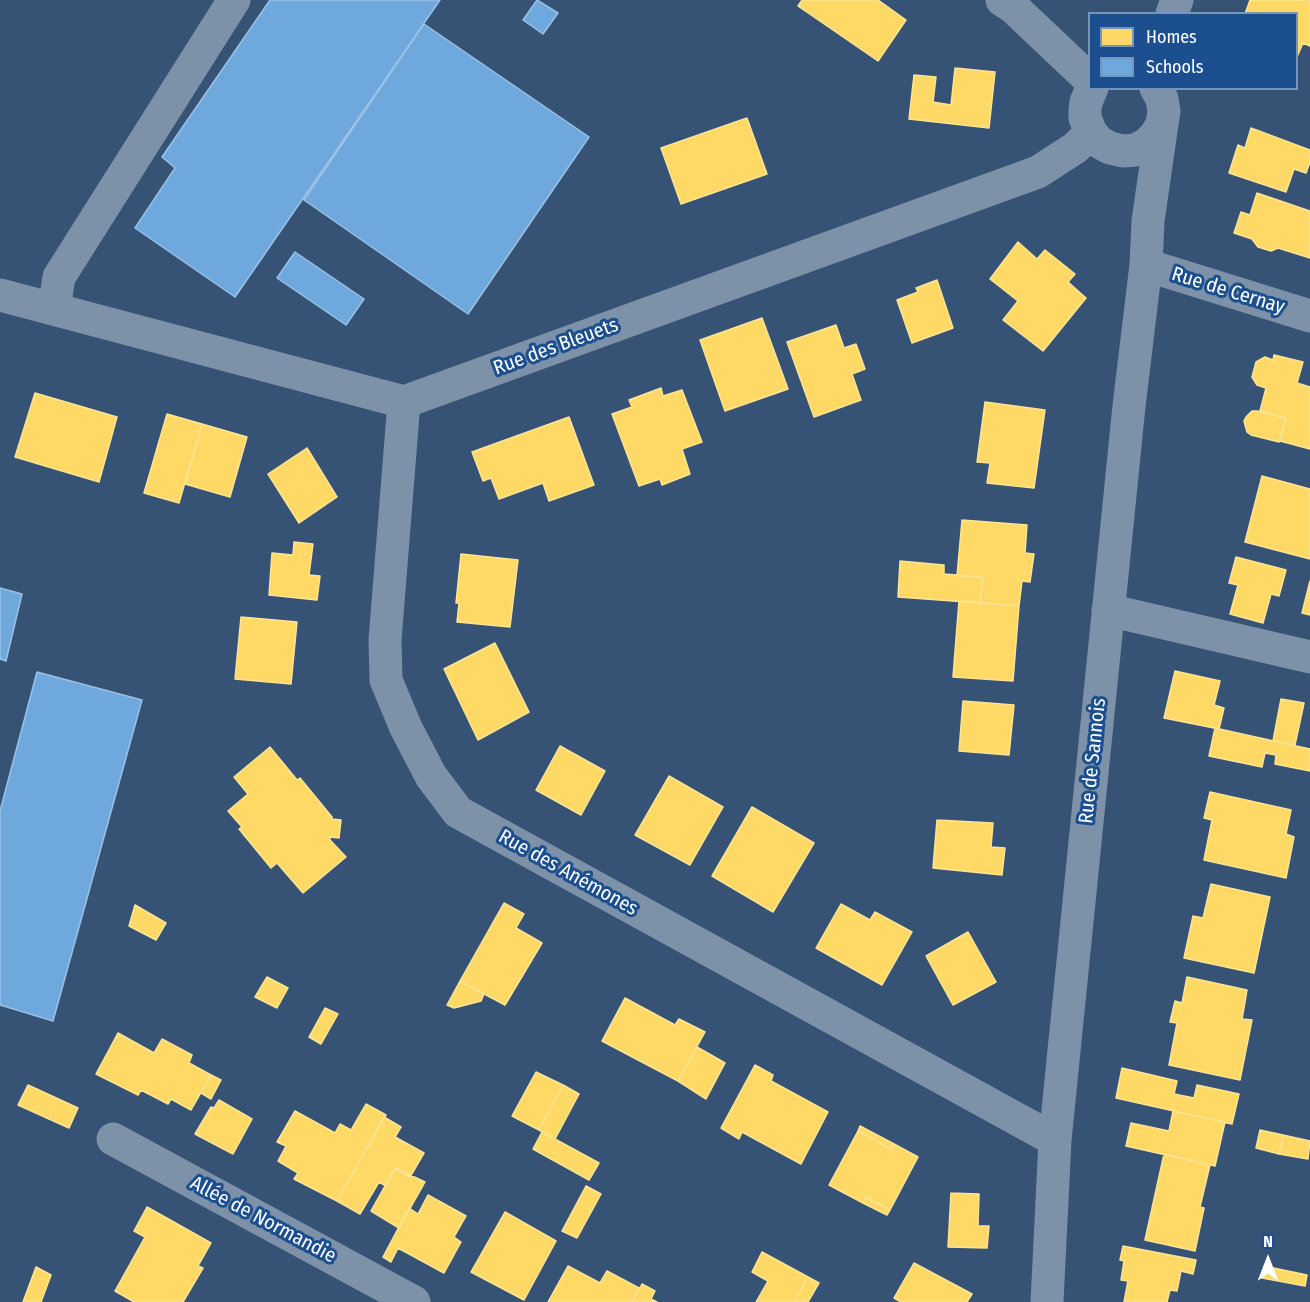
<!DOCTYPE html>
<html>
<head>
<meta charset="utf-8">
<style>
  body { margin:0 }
  #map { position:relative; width:1310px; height:1302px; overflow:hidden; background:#365274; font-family:"Fira Sans Condensed",sans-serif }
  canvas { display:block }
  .legend { position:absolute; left:1088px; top:12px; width:210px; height:78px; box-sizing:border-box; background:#1b4f8f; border:2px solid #7695bc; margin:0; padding:8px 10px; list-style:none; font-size:18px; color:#fff }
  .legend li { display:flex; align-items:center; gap:12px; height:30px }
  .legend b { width:30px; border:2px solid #7695bc }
  .north { position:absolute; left:1238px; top:1230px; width:60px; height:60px; -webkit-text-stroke:4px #1b4f8f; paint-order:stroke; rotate:0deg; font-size:16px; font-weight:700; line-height:24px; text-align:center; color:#fff }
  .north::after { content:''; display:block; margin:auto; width:21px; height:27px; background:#fff; clip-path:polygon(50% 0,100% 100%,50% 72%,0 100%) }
</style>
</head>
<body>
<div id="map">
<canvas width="1310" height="1302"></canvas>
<ul class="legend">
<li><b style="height:16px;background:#ffd966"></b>Homes</li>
<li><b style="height:16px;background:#6fa8dc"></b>Schools</li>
</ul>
<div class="north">N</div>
</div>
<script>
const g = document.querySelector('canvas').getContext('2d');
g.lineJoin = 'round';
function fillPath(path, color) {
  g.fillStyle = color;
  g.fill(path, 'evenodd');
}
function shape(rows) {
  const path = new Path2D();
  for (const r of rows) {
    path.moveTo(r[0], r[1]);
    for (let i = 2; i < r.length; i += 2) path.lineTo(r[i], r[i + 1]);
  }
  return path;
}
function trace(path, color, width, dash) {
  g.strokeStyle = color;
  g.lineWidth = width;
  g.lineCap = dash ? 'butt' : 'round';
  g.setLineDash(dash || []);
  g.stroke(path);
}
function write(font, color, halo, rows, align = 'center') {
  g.font = font + ' "Fira Sans Condensed",sans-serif';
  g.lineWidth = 6;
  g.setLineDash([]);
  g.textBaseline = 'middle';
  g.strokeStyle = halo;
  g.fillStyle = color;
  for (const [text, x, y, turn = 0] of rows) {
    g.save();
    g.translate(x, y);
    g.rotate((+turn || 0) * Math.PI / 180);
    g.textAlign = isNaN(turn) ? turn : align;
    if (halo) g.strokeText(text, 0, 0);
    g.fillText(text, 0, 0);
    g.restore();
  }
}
const homes = shape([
  [802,0,878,0,906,20,878,61,798,6,802,0],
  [1250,0,1310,0,1310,46,1303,43,1296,59,1296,14,1245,14,1250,0],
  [955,68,995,72,989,128,909,119,914,75,936,77,933,102,951,105,955,68],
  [747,118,767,174,681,204,661,148,747,118],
  [1251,128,1310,150,1310,162,1306,173,1294,169,1286,192,1229,173,1238,145,1245,148,1251,128],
  [1257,193,1310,211,1310,258,1278,248,1271,251,1258,247,1252,239,1234,233,1241,212,1250,215,1257,193],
  [1018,242,1037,259,1045,250,1075,274,1068,282,1086,298,1043,351,1003,320,1018,301,990,279,1018,242],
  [937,280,953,328,912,343,897,300,918,292,916,288,937,280],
  [762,318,788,389,725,411,700,340,762,318],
  [836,325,844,348,856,344,865,369,852,374,861,400,814,417,787,342,836,325],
  [1274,355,1303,362,1297,383,1310,387,1310,449,1280,441,1286,418,1260,411,1266,388,1257,385,1252,377,1256,362,1265,357,1273,360,1274,355],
  [661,388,663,396,682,390,702,442,682,449,690,474,662,485,660,479,639,486,612,414,632,407,629,400,661,388],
  [35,393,117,417,99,482,15,457,35,393],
  [985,402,1045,410,1034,488,987,483,990,463,977,462,985,402],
  [1252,411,1257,411,1286,418,1279,442,1251,435,1247,432,1244,421,1246,417,1252,411],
  [167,414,202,424,179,503,144,493,167,414],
  [569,417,594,485,549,501,543,483,499,499,491,478,483,481,472,452,569,417],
  [202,424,247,437,230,497,185,484,202,424],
  [307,448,337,497,299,523,268,474,307,448],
  [1262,476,1310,489,1310,559,1245,542,1262,476],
  [962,520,1027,525,1025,553,1034,554,1030,582,1022,581,1019,606,980,603,983,577,957,576,962,520],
  [294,542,313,544,309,575,320,576,317,600,269,595,272,553,293,555,294,542],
  [461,554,518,560,510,627,457,622,459,603,456,603,461,554],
  [1236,557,1286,570,1279,596,1271,594,1263,623,1230,614,1238,585,1229,583,1236,557],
  [900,561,944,565,944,574,983,577,980,603,898,597,900,561],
  [1310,581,1310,615,1302,613,1310,581],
  [959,601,1019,606,1013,681,953,677,959,601],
  [241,617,297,622,291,684,235,679,241,617],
  [495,643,529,712,478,740,444,669,495,643],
  [1175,671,1220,681,1214,705,1224,708,1219,729,1164,718,1175,671],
  [1281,699,1304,703,1295,745,1273,741,1281,699],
  [963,701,1014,705,1009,755,959,751,963,701],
  [1215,728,1310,749,1310,771,1275,764,1276,755,1265,753,1262,767,1209,756,1215,728],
  [560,746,605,771,581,815,536,790,560,746],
  [270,747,297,780,300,778,332,817,332,819,341,820,339,838,330,837,330,840,346,857,303,893,277,863,271,868,239,829,242,827,228,811,248,794,234,777,270,747],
  [669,776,723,807,690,865,635,835,669,776],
  [1210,792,1291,810,1286,834,1294,837,1286,878,1204,860,1212,820,1204,818,1210,792],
  [752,807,814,843,773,912,712,876,752,807],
  [937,820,993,823,991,847,1005,848,1002,875,933,868,937,820],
  [1211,884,1270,897,1254,973,1184,958,1193,916,1203,918,1211,884],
  [504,903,524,914,516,928,542,943,505,1005,460,981,504,903],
  [841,904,870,920,875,912,912,932,882,985,816,948,841,904],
  [135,905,166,923,156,940,129,926,135,905],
  [968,932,996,982,953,1005,926,956,968,932],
  [267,977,288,988,277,1008,255,997,267,977],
  [1187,977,1247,990,1242,1019,1252,1020,1240,1080,1169,1065,1177,1023,1170,1022,1175,1001,1182,1003,1187,977],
  [460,981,484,994,481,1001,454,1008,447,1005,460,981],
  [625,998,675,1025,679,1019,705,1032,678,1081,602,1041,625,998],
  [325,1008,338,1014,321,1044,309,1037,325,1008],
  [118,1033,154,1053,162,1039,192,1055,189,1063,211,1075,191,1110,171,1099,168,1104,141,1090,138,1095,96,1074,118,1033],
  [697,1047,725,1063,706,1099,678,1081,697,1047],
  [755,1065,773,1075,771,1081,828,1112,801,1164,742,1132,739,1139,721,1128,755,1065],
  [1122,1068,1177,1081,1174,1094,1194,1098,1197,1085,1239,1094,1232,1124,1116,1098,1122,1068],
  [536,1072,563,1085,539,1130,512,1116,536,1072],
  [211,1075,221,1080,211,1099,201,1093,211,1075],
  [28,1085,78,1108,69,1128,18,1105,28,1085],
  [563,1085,579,1094,555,1139,539,1130,563,1085],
  [219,1100,252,1119,233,1154,195,1134,211,1107,214,1108,219,1100],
  [366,1104,386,1115,337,1201,294,1179,298,1173,278,1161,286,1146,277,1142,295,1111,335,1133,340,1124,351,1130,366,1104],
  [1173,1111,1225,1122,1215,1166,1126,1146,1131,1123,1169,1131,1173,1111],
  [384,1117,401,1127,395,1137,424,1153,410,1177,395,1168,386,1186,379,1182,360,1214,337,1201,384,1117],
  [860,1126,894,1144,891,1149,858,1131,860,1126],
  [1260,1130,1283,1135,1279,1154,1256,1148,1260,1130],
  [858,1131,891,1149,894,1144,918,1157,890,1210,866,1197,863,1203,829,1185,858,1131],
  [542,1132,599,1163,589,1180,533,1149,542,1132],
  [1283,1135,1310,1141,1308,1159,1279,1154,1283,1135],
  [1164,1154,1210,1165,1200,1207,1204,1208,1195,1251,1145,1240,1164,1154],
  [395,1168,425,1182,399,1228,371,1211,395,1168],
  [586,1186,601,1194,577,1238,562,1231,586,1186],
  [951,1193,979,1194,978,1226,989,1226,987,1248,948,1247,951,1193],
  [428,1195,466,1216,454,1237,461,1242,444,1273,398,1248,391,1262,383,1257,409,1208,418,1214,428,1195],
  [866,1197,890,1210,887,1215,863,1203,866,1197],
  [147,1207,211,1243,198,1266,203,1268,183,1302,134,1302,115,1291,145,1237,134,1231,147,1207],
  [505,1212,556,1241,524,1300,471,1272,505,1212],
  [1123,1246,1196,1260,1193,1274,1181,1271,1177,1291,1170,1290,1167,1302,1124,1302,1128,1281,1121,1280,1124,1261,1120,1260,1123,1246],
  [762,1252,808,1277,794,1302,756,1302,768,1281,752,1272,762,1252],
  [914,1263,972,1294,967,1302,901,1302,894,1298,914,1263],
  [568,1266,600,1283,607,1271,639,1288,632,1302,548,1302,568,1266],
  [1264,1266,1307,1275,1305,1286,1262,1278,1264,1266],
  [36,1267,51,1275,41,1302,23,1302,36,1267],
  [808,1277,819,1283,808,1302,794,1302,808,1277],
  [642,1284,655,1291,651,1299,657,1302,632,1302,642,1284]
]);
fillPath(homes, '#ffd966');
trace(homes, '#ffe494', 1.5);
const schools = shape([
  [270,0,440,0,235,297,135,228,175,168,162,157,270,0],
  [537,0,558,13,543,34,523,20,537,0],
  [424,24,589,137,468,314,304,200,424,24],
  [295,252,364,299,346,325,277,278,295,252],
  [0,588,22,594,6,661,0,659,0,588],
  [37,672,142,700,53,1021,0,1005,0,811,37,672]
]);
fillPath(schools, '#6fa8dc');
trace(schools, '#9ac2e6', 1.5);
trace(shape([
  [1002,0,1013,7,1090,80],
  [1172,14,1177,0],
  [1092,88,1086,102,1085,110,1085,118,1091,133,1099,142,1110,148,1123,151,1135,150,1147,144,1156,135,1162,124,1164,111,1162,99,1156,88],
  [1146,265,1310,316],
  [0,295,404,402,1038,172,1075,148,1091,133],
  [54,309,59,277,234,0],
  [404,402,385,640,386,680,406,728,431,776,458,812,1055,1140],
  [1108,610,1310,657],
  [113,1139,414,1302],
  [1047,1302,1055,1140,1129,406,1146,265,1148,221,1162,124]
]), '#7d92a8', 33);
write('20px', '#fff', '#1b4f8f', [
  ["Rue de Cernay",1228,291,17],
  ["Rue des Bleuets",556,347,-20],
  ["Rue de Sannois",1093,761,-84],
  ["Rue des Anémones",568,873,29],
  ["Allée de Normandie",263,1220,28]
]);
</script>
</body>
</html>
